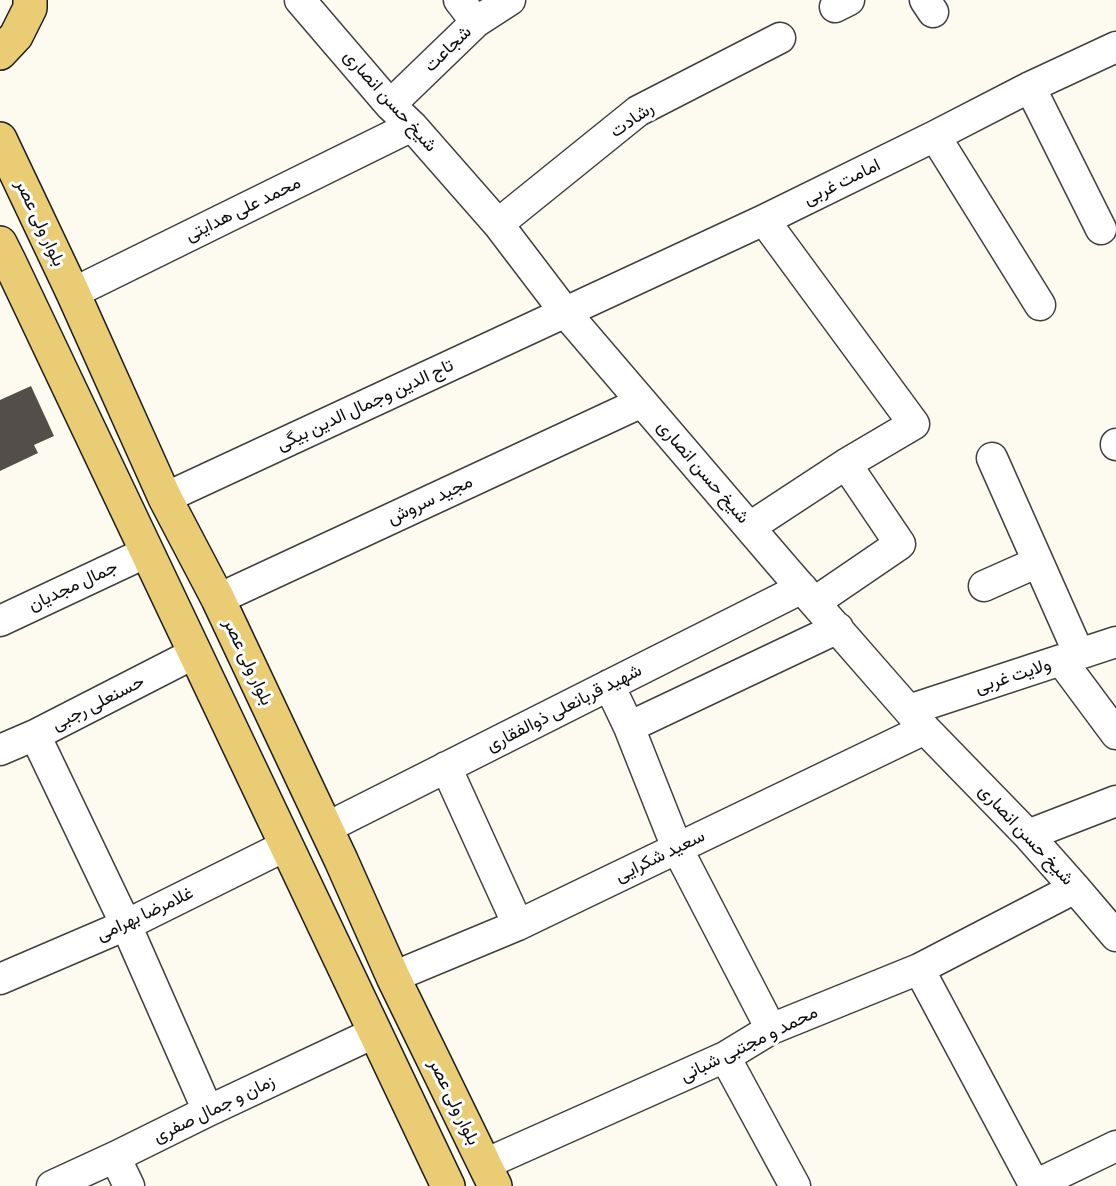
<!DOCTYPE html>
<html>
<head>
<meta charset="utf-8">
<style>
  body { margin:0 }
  canvas { display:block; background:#fdfaef }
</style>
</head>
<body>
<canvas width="1116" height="1186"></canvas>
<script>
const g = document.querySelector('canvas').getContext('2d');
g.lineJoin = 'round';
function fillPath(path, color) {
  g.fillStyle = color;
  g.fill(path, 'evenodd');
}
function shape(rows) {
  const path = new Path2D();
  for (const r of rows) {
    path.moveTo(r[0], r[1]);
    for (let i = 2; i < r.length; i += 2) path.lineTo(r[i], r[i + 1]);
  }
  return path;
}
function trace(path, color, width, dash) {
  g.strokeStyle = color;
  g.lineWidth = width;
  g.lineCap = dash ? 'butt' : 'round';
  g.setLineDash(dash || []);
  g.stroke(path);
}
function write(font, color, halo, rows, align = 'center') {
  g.font = font + ' Literata,Vazirmatn,serif';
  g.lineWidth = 6;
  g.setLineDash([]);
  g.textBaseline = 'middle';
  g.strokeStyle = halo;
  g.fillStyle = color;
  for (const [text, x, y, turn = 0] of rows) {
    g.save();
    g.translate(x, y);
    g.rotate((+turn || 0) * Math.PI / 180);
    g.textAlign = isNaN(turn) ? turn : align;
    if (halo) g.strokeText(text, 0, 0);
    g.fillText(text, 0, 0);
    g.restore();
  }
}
fillPath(shape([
  [31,386,54,436,34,445,38,453,0,471,0,400]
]), '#544e4b');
const minor = shape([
  [300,0,390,105,412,126,498,224,565,312,785,569,925,729,1028,835,1075,888,1116,936],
  [459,0,476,22],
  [925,0,933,12],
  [835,7,849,0],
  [1030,87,1101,229],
  [390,105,476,22,510,0],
  [935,136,1040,305],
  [498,224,638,111,780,38],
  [73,293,412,126],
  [1116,444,1116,445],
  [992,458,1079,654],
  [165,498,764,220,935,136,1030,87,1116,47],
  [750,527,846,464,914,424,764,220],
  [984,586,1038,562],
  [218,599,642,402],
  [815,602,900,544,846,464],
  [0,621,147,552],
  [1061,660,1116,734],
  [609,685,629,727,677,848,771,1029],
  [909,710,1116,642],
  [629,727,838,628],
  [35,735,126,925,208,1111],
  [0,750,35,735,195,653],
  [446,767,518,925],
  [326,828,802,588],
  [1028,835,1116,801],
  [919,969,1035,1186],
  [393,977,518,925,925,729],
  [0,979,126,925,287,845],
  [725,1057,795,1186],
  [115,1157,129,1186],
  [485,1164,725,1057,771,1029,919,969,1075,888],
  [52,1186,115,1157,208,1111,376,1032],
  [1033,1186,1116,1146]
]);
const major = shape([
  [0,53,16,36,30,8,30,0],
  [0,139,73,293,165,498,218,599,341,860,393,977,495,1186],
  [0,243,10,263,448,1186]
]);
trace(minor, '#404040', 33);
trace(major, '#1e1e1e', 36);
trace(minor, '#fff', 30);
trace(major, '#e9cc73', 33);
write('18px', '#0d0d0d', '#fff', [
  ["شجاعت",448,49,-44],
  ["شیخ حسن انصاری",390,101,48],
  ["رشادت",632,120,-35],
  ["امامت غربی",842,182,-26],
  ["محمد علی هدایتی",243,209,-26],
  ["بلوار ولی عصر",40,223,65],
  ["تاج الدین وجمال الدین بیگی",365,405,-25],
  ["شیخ حسن انصاری",703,472,49],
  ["مجید سروش",430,500,-25],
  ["جمال مجدیان",73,586,-25],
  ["بلوار ولی عصر",248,662,65],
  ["ولایت غربی",1013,676,-18],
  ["حسنعلی رجبی",98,703,-27],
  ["شهید قربانعلی ذوالفقاری",564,708,-27],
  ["شیخ حسن انصاری",1026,835,47],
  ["سعید شکرایی",660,856,-26],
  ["غلامرضا بهرامی",145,914,-25],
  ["محمد و مجتبی شبانی",749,1044,-26],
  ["بلوار ولی عصر",454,1102,64],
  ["زمان و جمال صفری",214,1109,-26]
]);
</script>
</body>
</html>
